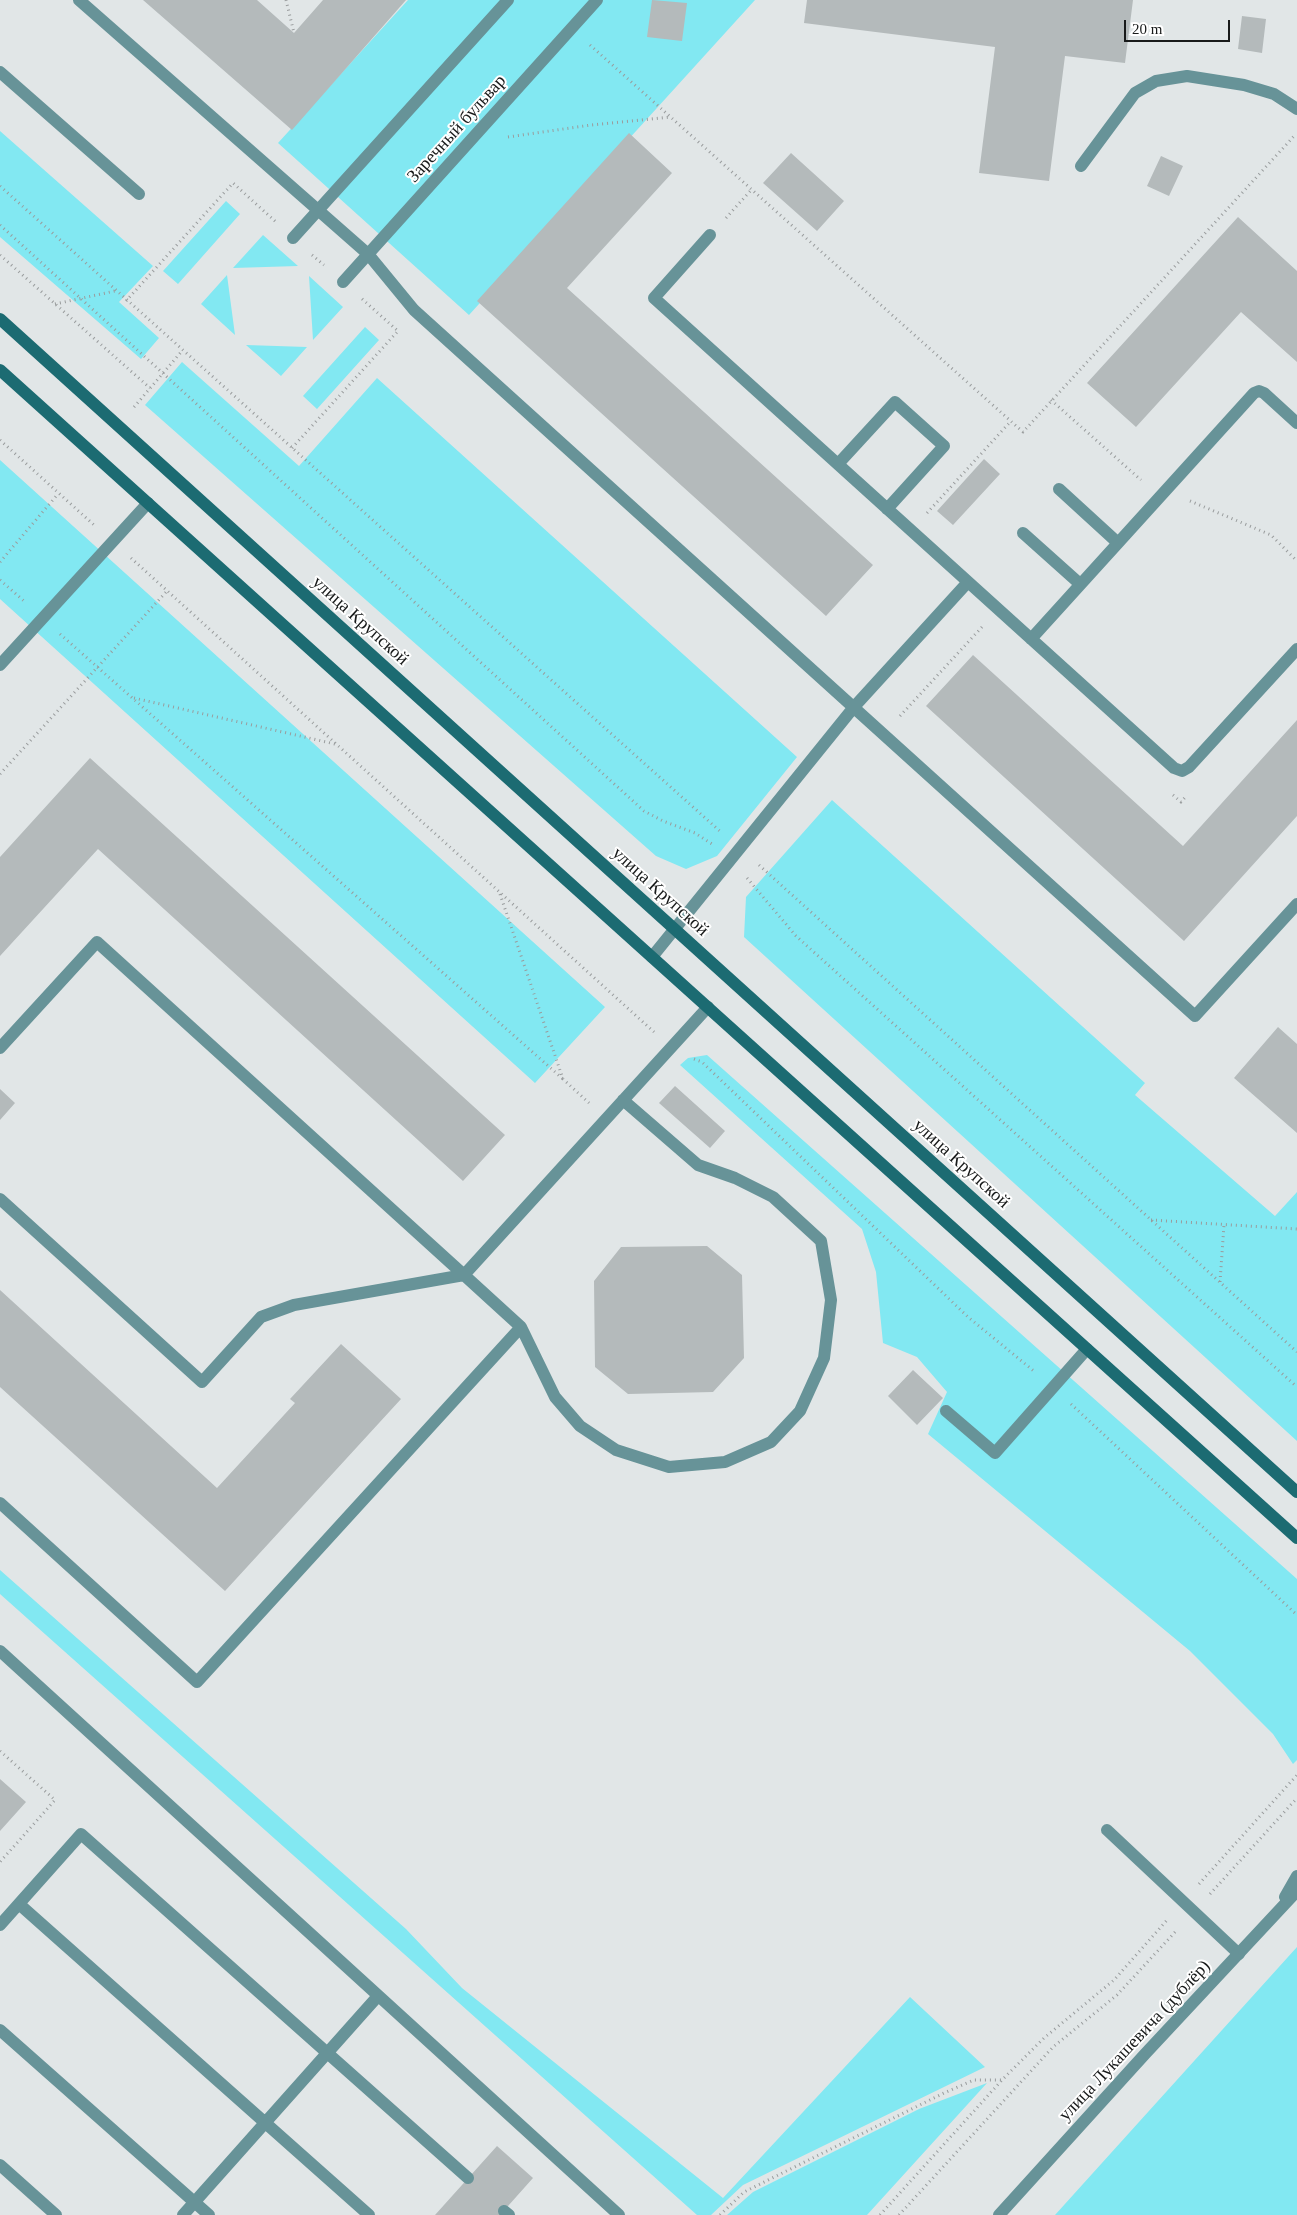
<!DOCTYPE html>
<html>
<head>
<meta charset="utf-8">
<style>
  body { margin:0 }
  #map { position:relative; width:1297px; height:2215px; overflow:hidden; background:#e1e6e7; font-family:"Times New Roman",serif }
  canvas { display:block }
  .scale { position:absolute; left:1124px; top:20px; width:106px; height:22px; box-sizing:border-box; border:2px solid #181a1a; border-top:0; padding-left:6px; font-size:15px; line-height:18px; white-space:nowrap; color:#181a1a; -webkit-text-stroke:4px #fff; paint-order:stroke }
</style>
</head>
<body>
<div id="map">
<canvas width="1297" height="2215"></canvas>
<div class="scale">20 m</div>
</div>
<script>
const g = document.querySelector('canvas').getContext('2d');
g.lineJoin = 'round';
function fillPath(path, color) {
  g.fillStyle = color;
  g.fill(path, 'evenodd');
}
function shape(rows) {
  const path = new Path2D();
  for (const r of rows) {
    path.moveTo(r[0], r[1]);
    for (let i = 2; i < r.length; i += 2) path.lineTo(r[i], r[i + 1]);
  }
  return path;
}
function trace(path, color, width, dash) {
  g.strokeStyle = color;
  g.lineWidth = width;
  g.lineCap = dash ? 'butt' : 'round';
  g.setLineDash(dash || []);
  g.stroke(path);
}
function write(font, color, halo, rows, align = 'center') {
  g.font = font + ' "Times New Roman",serif';
  g.lineWidth = 4;
  g.setLineDash([]);
  g.textBaseline = 'middle';
  g.strokeStyle = halo;
  g.fillStyle = color;
  for (const [text, x, y, turn = 0] of rows) {
    g.save();
    g.translate(x, y);
    g.rotate((+turn || 0) * Math.PI / 180);
    g.textAlign = isNaN(turn) ? turn : align;
    if (halo) g.strokeText(text, 0, 0);
    g.fillText(text, 0, 0);
    g.restore();
  }
}
fillPath(shape([
  [408,0,755,0,469,315,278,143],
  [0,131,153,266,119,302,159,338,141,359,0,237],
  [226,201,240,214,178,284,163,271],
  [263,235,298,266,233,268],
  [227,275,235,335,201,304],
  [309,276,343,307,313,340],
  [365,327,379,340,317,409,303,396],
  [246,345,307,347,281,376],
  [182,362,299,466,377,378,797,757,717,856,686,869,656,856,145,405],
  [0,460,605,1007,535,1083,0,599],
  [832,800,1145,1083,1135,1095,1275,1216,1297,1192,1297,1441,744,937,746,897],
  [707,1055,1297,1579,1297,1760,1293,1764,1273,1734,1190,1651,928,1434,947,1392,917,1357,883,1343,876,1272,862,1229,680,1065,688,1058],
  [0,1570,406,1929,462,1988,723,2198,910,1997,985,2067,743,2185,711,2215,697,2215,0,1594],
  [1297,1947,1297,2215,1055,2215],
  [987,2083,867,2215,727,2215,753,2192,919,2109]
]), '#82e8f2');
fillPath(shape([
  [143,0,257,0,294,33,323,0,406,0,292,130],
  [652,0,687,3,682,41,647,37],
  [807,0,1133,0,1125,63,1065,56,1049,181,979,173,995,47,804,23],
  [1242,16,1266,19,1262,53,1238,49],
  [629,133,672,173,567,288,873,565,826,616,477,301],
  [791,153,844,201,817,231,763,183],
  [1161,156,1183,166,1169,196,1147,186],
  [1238,217,1297,271,1297,362,1241,312,1136,427,1087,383],
  [984,459,1000,474,953,525,937,511],
  [973,655,1183,846,1297,720,1297,816,1184,941,926,706],
  [90,758,505,1135,463,1181,98,849,0,956,0,857],
  [1278,1027,1297,1044,1297,1133,1234,1078],
  [675,1086,725,1131,710,1148,659,1103],
  [0,1089,15,1103,0,1120],
  [707,1246,742,1275,744,1358,713,1392,628,1394,595,1367,594,1281,621,1247],
  [0,1290,217,1488,295,1403,290,1399,341,1344,401,1399,225,1591,0,1387],
  [913,1370,943,1398,917,1425,888,1396],
  [0,1779,26,1802,0,1831],
  [497,2146,533,2178,500,2215,435,2215]
]), '#b4babb');
trace(shape([
  [286,0,294,33],
  [590,45,1023,432,1296,134],
  [508,137,591,125,671,117],
  [0,186,722,833],
  [726,218,752,189],
  [0,225,644,811,663,821,695,833,712,844],
  [0,255,150,388],
  [312,255,324,265],
  [126,301,233,183,276,222],
  [55,304,115,291],
  [1051,400,1141,480],
  [134,407,182,351],
  [0,440,94,525],
  [292,448,398,331,361,298],
  [1190,501,1271,535,1297,561],
  [927,513,1011,421],
  [131,558,654,1032],
  [0,562,58,494],
  [0,580,24,601],
  [60,634,563,1079],
  [134,698,335,744],
  [900,716,982,627],
  [0,774,167,591],
  [1173,795,1181,802,1187,795],
  [759,865,1297,1352],
  [747,878,796,936,1297,1387],
  [500,894,563,1079,589,1103],
  [694,1059,702,1062,968,1317,1035,1372],
  [1151,1220,1297,1229],
  [1220,1282,1224,1225],
  [1071,1404,1297,1615],
  [0,1751,55,1800,0,1862],
  [1199,1884,1297,1775],
  [1210,1894,1297,1798],
  [720,2215,744,2192,944,2093,974,2080,1002,2080],
  [880,2215,1002,2080,1044,2038,1114,1980,1168,1919],
  [899,2215,1053,2047,1117,1995,1177,1930]
]), '#999c9d', 3, [1, 4]);
trace(shape([
  [79,0,368,254,414,310,1195,1016,1297,904],
  [0,72,139,194],
  [1081,166,1135,93,1156,81,1187,76,1244,85,1274,94,1297,109],
  [710,235,654,298,1174,768,1182,771,1189,767,1297,649],
  [838,464,895,402,944,446,887,509],
  [1059,489,1118,543],
  [1023,533,1080,584],
  [1031,639,1254,393,1259,391,1264,393,1297,423],
  [0,665,148,503],
  [652,957,854,707,968,582],
  [0,1048,97,942,464,1275,708,1007],
  [0,1199,202,1382,261,1317,294,1305,464,1275,521,1327,197,1682,0,1503],
  [521,1327,555,1397,580,1426,616,1450,669,1467,725,1462,771,1442,800,1411,824,1358,831,1300,821,1241,773,1197,735,1178,698,1165,623,1100],
  [946,1411,995,1453,1087,1349],
  [0,1651,619,2215],
  [1107,1830,1239,1954],
  [19,1904,369,2215],
  [0,1925,81,1834,468,2178],
  [0,2030,209,2215],
  [0,2165,56,2215],
  [504,2211,509,2215],
  [183,2215,378,1996]
]), '#679398', 12);
trace(shape([
  [293,238,508,0],
  [343,282,597,0]
]), '#679398', 12);
trace(shape([
  [1285,1897,1297,1876],
  [999,2215,1145,2054,1297,1891]
]), '#679398', 12);
trace(shape([
  [0,319,1297,1492],
  [0,370,1297,1538]
]), '#1c6b72', 12);
write('18px', '#181a1a', '#fff', [
  ["Заречный бульвар",457,129,-48],
  ["улица Крупской",360,621,42],
  ["улица Крупской",660,892,42],
  ["улица Крупской",961,1164,42],
  ["улица Лукашевича (дублёр)",1135,2041,-47]
]);
</script>
</body>
</html>
